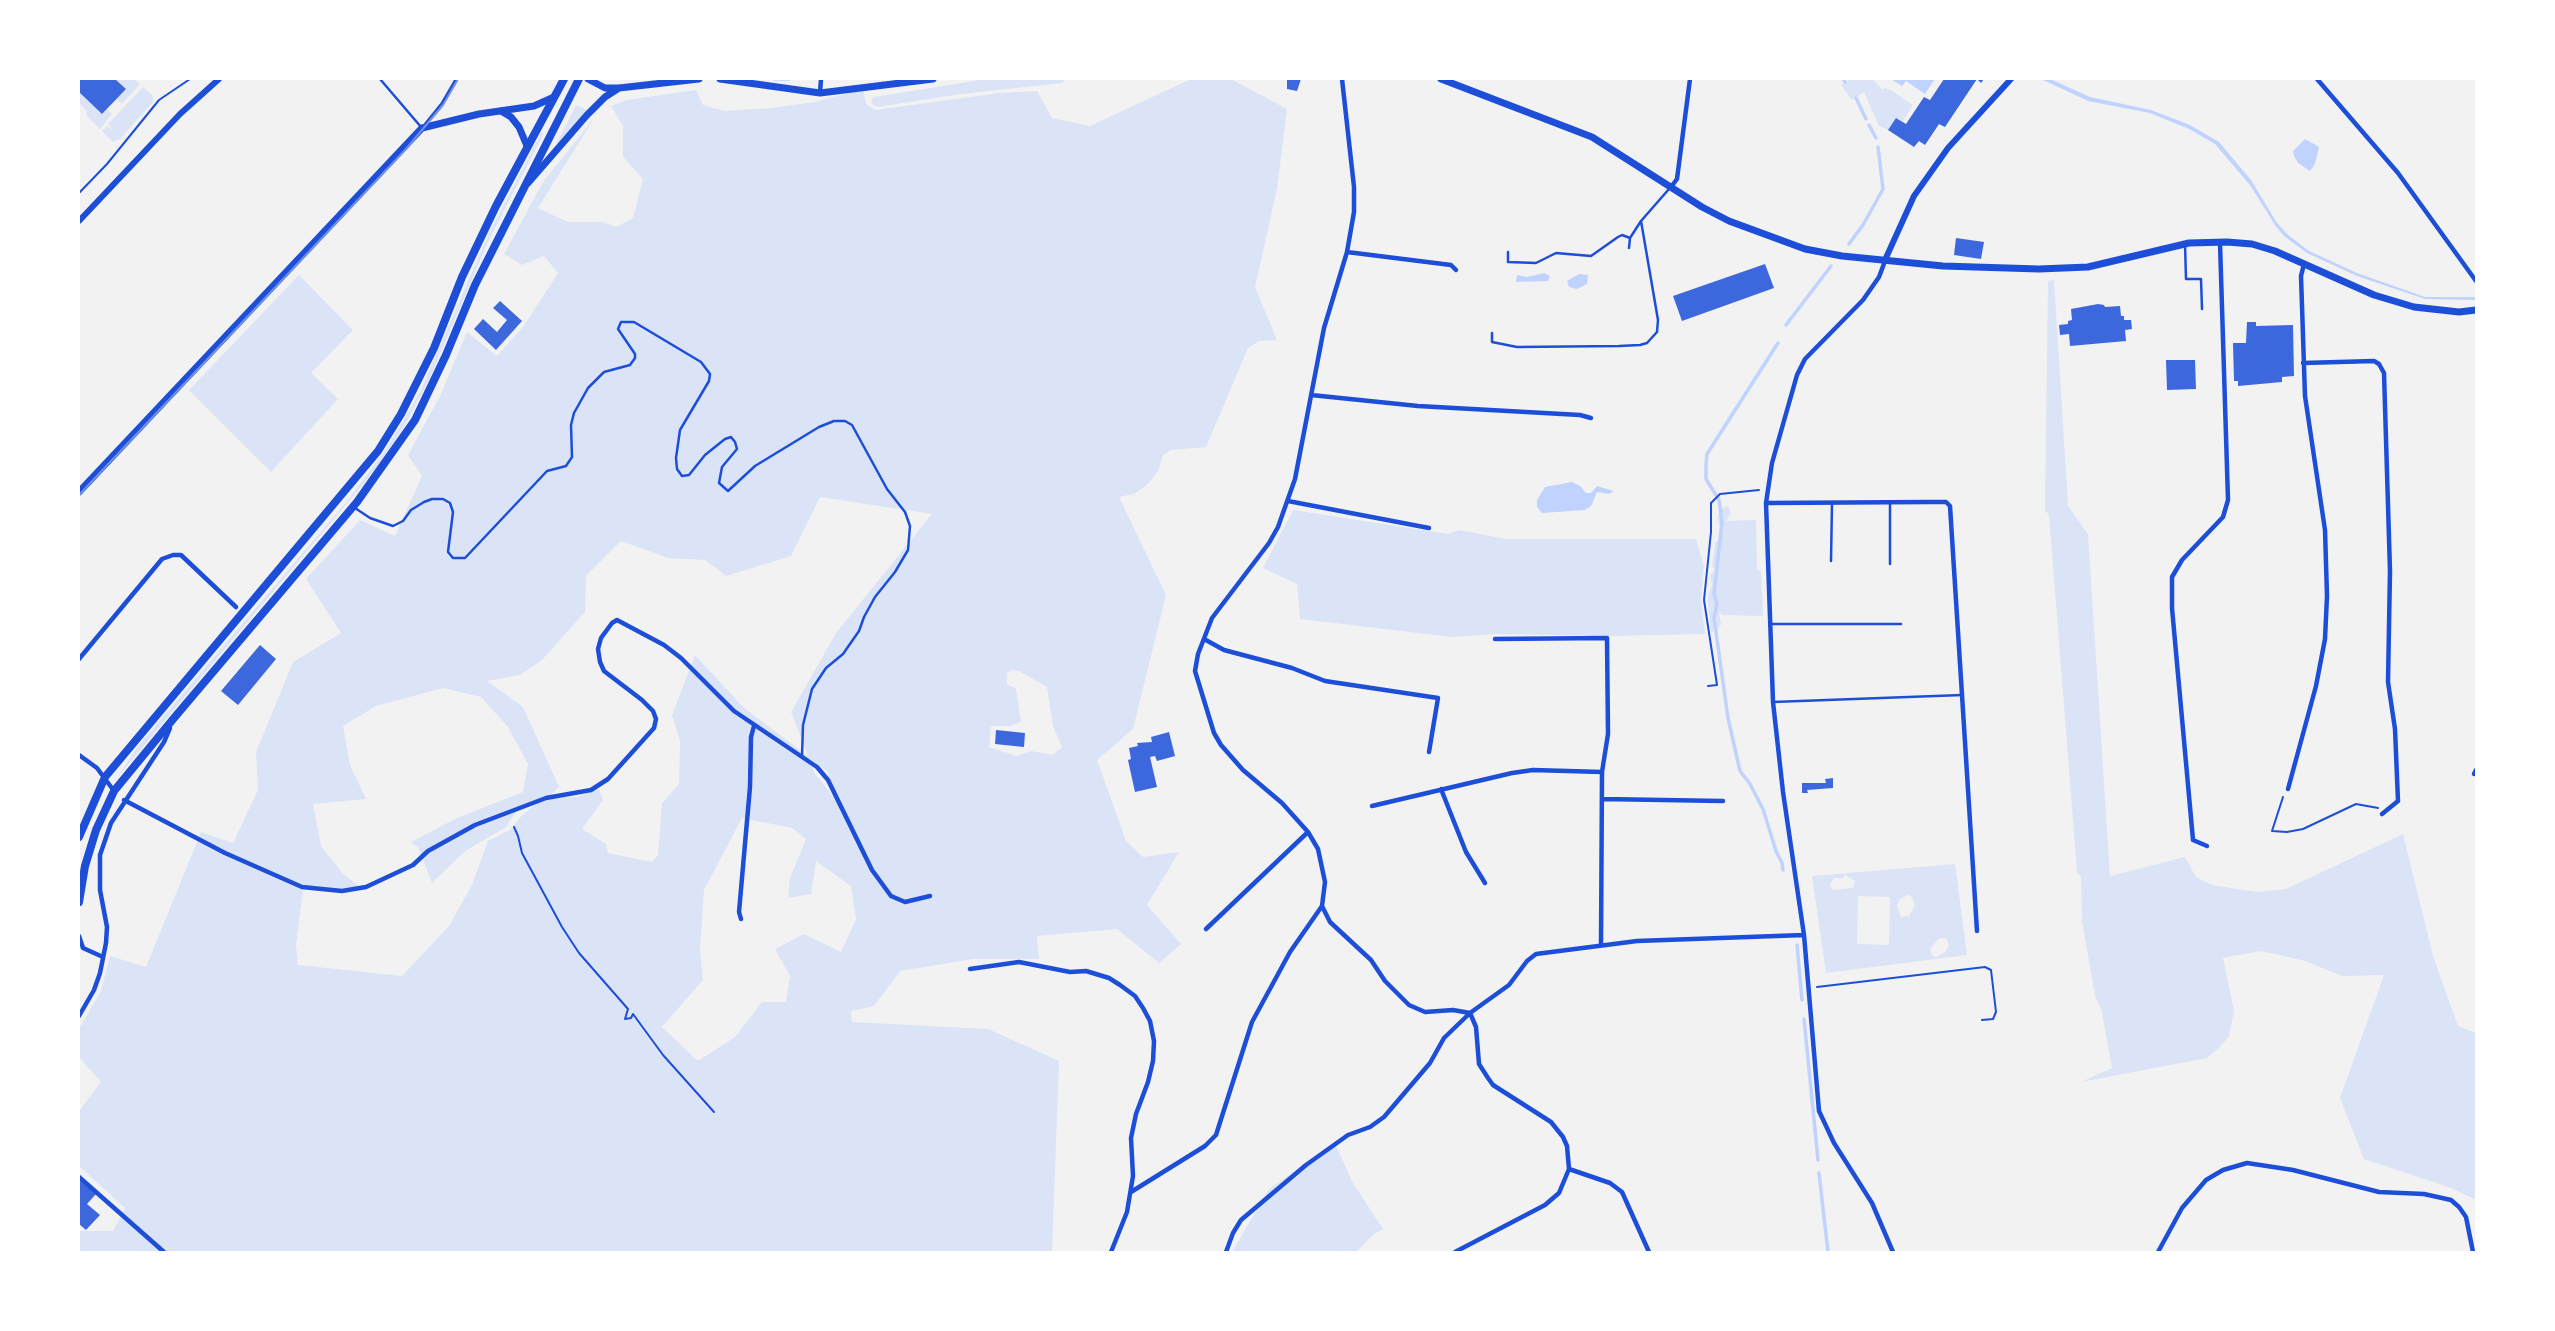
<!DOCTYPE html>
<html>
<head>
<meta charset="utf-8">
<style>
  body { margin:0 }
  #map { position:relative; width:2555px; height:1331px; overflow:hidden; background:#f2f2f2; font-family:"Varela Round",sans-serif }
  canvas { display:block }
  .frame { position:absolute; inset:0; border:80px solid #fff; pointer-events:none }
</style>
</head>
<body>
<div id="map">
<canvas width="2555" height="1331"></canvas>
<div class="frame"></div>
</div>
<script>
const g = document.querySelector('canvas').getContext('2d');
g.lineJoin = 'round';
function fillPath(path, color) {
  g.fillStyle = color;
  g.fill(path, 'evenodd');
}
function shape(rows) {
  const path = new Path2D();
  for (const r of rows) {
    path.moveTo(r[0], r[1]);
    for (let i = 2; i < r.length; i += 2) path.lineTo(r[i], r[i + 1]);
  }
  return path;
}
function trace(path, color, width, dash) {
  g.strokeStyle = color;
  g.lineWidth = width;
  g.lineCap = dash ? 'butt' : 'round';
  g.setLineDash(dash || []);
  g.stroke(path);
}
fillPath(shape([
  [115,79,134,79,140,84,122,104,116,99,126,89],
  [986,79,1066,79,1062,83,961,94,877,107,872,104,871,100,874,97],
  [1191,79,1231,79,1287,109,1277,189,1255,287,1277,340,1259,341,1248,348,1206,447,1171,450,1163,455,1158,471,1148,484,1134,494,1119,497,1166,595,1133,729,1097,760,1126,841,1143,857,1179,852,1147,905,1181,944,1159,963,1117,929,1037,936,1039,959,973,959,900,971,874,1006,851,1011,852,1022,988,1029,1059,1061,1052,1252,79,1252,79,1231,113,1231,125,1208,79,1166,79,1111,101,1082,79,1057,79,1029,101,991,110,956,146,967,201,832,233,843,258,790,256,752,293,662,341,633,306,579,360,520,395,536,422,476,408,455,440,396,467,332,497,356,523,327,558,273,544,256,522,265,504,254,543,182,595,117,538,208,568,222,602,222,616,227,633,218,643,179,623,157,623,126,611,106,627,100,696,90,703,105,724,111,771,108,815,102,863,89,866,104,875,110,999,93,1037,91,1052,118,1090,126],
  [820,497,932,514,836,633,791,712,808,756,743,707,695,655,672,715,680,741,679,784,662,803,658,855,652,862,608,853,606,844,582,829,603,800,599,789,577,797,547,798,559,787,523,707,487,681,520,675,542,660,585,612,586,576,621,541,668,558,705,560,726,576,791,556],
  [1011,670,1019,671,1047,687,1053,726,1062,747,1053,755,1031,751,1017,756,989,747,991,726,1010,726,1021,722,1016,689,1007,684,1007,673],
  [443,688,481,697,508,727,528,764,523,792,457,818,411,842,418,847,432,883,465,851,506,827,518,809,542,800,523,814,510,830,488,841,472,885,449,926,402,976,298,965,296,945,303,889,364,890,343,874,321,846,313,804,366,799,350,765,343,726,376,706],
  [810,759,828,772,833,796,815,774],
  [742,818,792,828,806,839,790,878,788,898,811,894,816,861,851,886,856,919,841,952,804,934,775,949,790,976,786,1002,762,1002,735,1037,698,1061,662,1027,703,980,700,949,704,890],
  [1850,79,1872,79,1883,90,1885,88,1892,91,1913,105,1903,121,1896,118,1888,130,1879,126,1864,92,1852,100,1841,85],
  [143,87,153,96,153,102,120,139,113,142,102,131,107,126,113,131,108,124],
  [79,92,102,114,107,109,112,114,100,129,86,115,87,111,79,103],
  [576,105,587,110,557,144,557,142],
  [541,133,544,133,488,242,430,377,409,418,380,464,116,779,139,745,347,501,385,451,420,392,489,233],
  [299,275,353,330,311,373,338,399,271,472,189,390],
  [2054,280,2068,506,2088,534,2110,876,2185,857,2196,877,2212,885,2257,892,2286,889,2403,834,2433,956,2458,1026,2476,1033,2476,1200,2451,1188,2364,1159,2340,1098,2384,975,2342,976,2305,961,2261,951,2223,958,2234,1011,2229,1036,2219,1048,2207,1058,2081,1082,2112,1068,2101,1008,2095,996,2082,921,2081,877,2077,872,2049,515,2045,510,2048,281],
  [1728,506,1731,513,1726,521,1756,520,1757,570,1761,571,1763,616,1723,615,1719,612,1721,625,1711,633,1708,601,1709,591,1712,587,1710,575,1715,569,1712,566,1715,543,1719,539,1720,527,1717,517,1722,508],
  [1293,510,1448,534,1459,530,1506,539,1696,539,1704,566,1701,598,1705,634,1612,636,1497,634,1452,637,1300,619,1297,584,1263,568],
  [1955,864,1967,955,1826,973,1812,876],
  [1845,875,1855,881,1853,888,1832,890,1830,884,1834,878,1843,878],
  [1908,895,1911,896,1915,905,1909,916,1901,917,1897,906,1900,899],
  [1858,896,1890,897,1889,945,1857,944],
  [1946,938,1949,946,1945,952,1936,957,1932,955,1930,950,1938,939],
  [1335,1144,1353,1183,1383,1229,1374,1234,1356,1252,1232,1252,1269,1189]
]), '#dbe4f7');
fillPath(shape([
  [1891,79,1935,79,1925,94,1906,81,1902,86],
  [2041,79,2050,79,2090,97,2151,110,2190,125,2219,142,2251,180,2277,223,2288,235,2309,251,2357,273,2425,297,2476,297,2476,300,2425,299,2357,276,2307,253,2284,236,2275,225,2250,185,2215,144,2189,129,2150,113,2088,101],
  [2305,139,2319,147,2315,164,2310,171,2298,163,2294,156,2293,151],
  [1544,273,1550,276,1548,281,1516,282,1517,275,1527,277],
  [1579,274,1588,275,1587,284,1577,289,1569,287,1567,281],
  [1572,482,1580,486,1586,493,1591,493,1597,486,1614,491,1609,494,1597,492,1591,506,1585,510,1542,513,1537,507,1537,500,1545,487]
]), '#bfd3fe');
trace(shape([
  [774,79,789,79],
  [1843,79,1845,82],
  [1856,98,1866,119],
  [1869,125,1876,138],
  [1849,244,1863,225,1883,189,1878,147],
  [1786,325,1831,266],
  [1778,343,1707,454,1706,464,1706,479,1719,500,1722,522,1714,594,1717,604,1714,618,1728,718,1740,771,1750,784,1763,809,1776,851,1782,863,1783,870],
  [1797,945,1802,1000],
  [1804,1019,1818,1160],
  [1819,1173,1828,1252]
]), '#bfd3fe', 3.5);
fillPath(shape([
  [79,79,115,79,126,89,102,114,79,92],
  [1287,79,1301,79,1297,91,1287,89],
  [1944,79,1984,79,1981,83,1977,79,1945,127,1939,124,1925,145,1919,141,1914,147,1888,130,1896,118,1906,124,1924,97,1930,100],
  [1956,238,1984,242,1981,259,1954,255],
  [1765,264,1774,288,1682,321,1673,296],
  [500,301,522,321,496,350,474,329,483,319,497,332,507,320,493,308],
  [2098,304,2104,305,2105,307,2120,306,2121,316,2124,316,2124,320,2131,320,2132,329,2125,330,2126,341,2070,346,2069,334,2060,335,2059,325,2068,324,2068,321,2072,320,2071,309],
  [2247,322,2256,322,2256,326,2293,325,2294,376,2282,377,2282,382,2238,386,2238,381,2234,381,2233,343,2246,343],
  [2166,360,2195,360,2196,389,2167,390],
  [260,645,276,659,238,705,221,691],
  [996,730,1025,733,1024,747,995,744],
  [1169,732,1175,756,1157,761,1155,756,1150,757,1157,787,1135,792,1128,760,1131,759,1129,748,1138,746,1137,743,1152,742,1151,737],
  [1833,778,1833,788,1807,790,1808,793,1802,793,1802,783,1826,783,1825,779],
  [79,1180,96,1194,87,1204,100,1215,86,1230,79,1224]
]), '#3d67dc');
trace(shape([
  [79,193,107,164,159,100,190,79],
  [1708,686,1717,685,1704,600,1711,532,1711,503,1720,494,1759,490],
  [2283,797,2272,831,2287,832,2303,829,2356,804,2378,808],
  [514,827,518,836,522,853,562,927,579,953,628,1009,625,1019,631,1018,633,1014,663,1055,714,1112],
  [1817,987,1985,967,1991,970,1996,1012,1993,1019,1982,1020]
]), '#1d4ed8', 2);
trace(shape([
  [380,79,421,127],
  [425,124,442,103,456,79],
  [2185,244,2186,279,2201,279,2202,309],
  [1629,248,1630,238,1641,221,1669,189],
  [1508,252,1508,262,1536,263,1556,253,1591,256,1618,237,1622,235,1630,238],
  [1492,333,1492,342,1517,347,1619,346,1640,345,1647,343,1657,332,1658,320,1641,221],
  [1890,502,1890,564],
  [355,508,370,518,393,526,403,521,411,510,424,502,432,499,443,499,450,503,453,512,448,552,453,558,465,558,547,471,566,466,572,457,571,425,574,413,588,388,604,372,630,365,635,358,635,354,618,329,621,322,634,322,701,362,710,374,709,381,680,430,676,458,677,469,682,476,689,475,705,455,725,439,731,437,735,442,737,449,722,467,719,483,728,491,755,466,819,427,834,421,845,421,852,425,887,489,905,512,910,526,908,550,895,572,875,597,864,617,859,631,843,654,826,668,812,689,803,725,802,756],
  [1831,561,1832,503],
  [1769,624,1901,624],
  [1773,702,1962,695]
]), '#1d4ed8', 2.5);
trace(shape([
  [1342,79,1354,187,1354,212,1347,252,1324,328,1295,479,1278,527,1269,543,1212,618,1198,654,1195,671,1214,733,1221,745,1243,770,1282,803,1308,832,1318,849,1325,882,1322,906,1330,922,1371,960,1385,981,1409,1005,1425,1012,1453,1010,1470,1013,1476,1027,1479,1064,1488,1078,1493,1085,1551,1122,1563,1137,1567,1146,1569,1169,1559,1193,1545,1205,1455,1252],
  [2317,79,2398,173,2476,281],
  [820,93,821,79],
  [1671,187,1677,179,1690,79],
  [1347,252,1451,265,1456,270],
  [1885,261,1879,277,1863,300,1805,359,1797,375,1772,463,1766,503,1773,702,1783,792,1804,935,1819,1111,1834,1143,1872,1203,1893,1252],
  [2303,363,2374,361,2379,364,2384,373,2390,571,2388,682,2395,729,2398,801,2382,814],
  [1311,395,1418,406,1580,415,1591,418],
  [1288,501,1429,528],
  [1766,503,1929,502,1946,502,1950,506,1977,931],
  [1204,639,1224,650,1292,668,1325,681,1438,698,1429,752],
  [1495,639,1607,638,1608,734,1602,772,1601,945],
  [79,659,162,559,173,555,181,555,236,607],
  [79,755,97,768,114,791],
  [2474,774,2476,770],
  [1441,789,1466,852,1485,883],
  [2288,789,2316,686,2325,639,2327,596,2325,530,2305,396,2301,276,2304,264],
  [1603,799,1723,801],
  [124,800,225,853,302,887,342,891,366,887,413,865,428,851,475,825,546,798,591,790,608,779,654,728,656,719,653,711,642,700,604,671,600,662,598,649,601,638,612,623,617,620,664,645,681,658,734,711,817,767,828,780,872,870,891,896,905,902,930,896],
  [1372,806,1512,773,1533,770,1602,772],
  [2207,846,2193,840,2172,608,2172,577,2182,560,2223,517,2228,500,2220,243],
  [741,919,739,912,750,787,751,737,754,726],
  [1206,929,1308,832],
  [79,936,83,948,103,957],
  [970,969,1019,962,1070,972,1086,971,1109,978,1120,985,1135,996,1143,1008,1150,1021,1154,1041,1153,1061,1148,1082,1136,1114,1131,1138,1133,1176,1127,1212,1111,1252],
  [79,1016,94,990,100,973,106,943,107,927,100,890,100,855,111,823,164,742,170,728],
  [1569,1169,1610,1183,1622,1192,1649,1252],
  [79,1177,164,1252],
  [1131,1192,1205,1146,1216,1135,1252,1022,1290,952,1322,906],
  [1226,1252,1233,1233,1241,1220,1306,1165,1348,1135,1370,1127,1384,1117,1430,1063,1444,1038,1470,1013,1509,985,1527,961,1536,954,1637,941,1804,935],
  [2158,1252,2182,1208,2206,1180,2223,1170,2247,1163,2293,1170,2379,1192,2424,1194,2451,1200,2459,1207,2466,1217,2473,1252]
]), '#1d4ed8', 4.5);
trace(shape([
  [79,221,180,114,219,79],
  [1885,260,1914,196,1948,148,2011,79]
]), '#1d4ed8', 6);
trace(shape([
  [588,79,605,88,619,88,699,79],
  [720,79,820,93,933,79],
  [1441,79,1592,137,1702,207,1729,221,1805,249,1842,256,1943,266,2039,269,2088,267,2189,243,2227,242,2252,244,2275,251,2374,295,2414,307,2459,312,2476,310],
  [501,111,511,117,519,127,527,146],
  [528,183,587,115,605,97,619,88],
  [79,492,422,128,479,114,534,106,554,97]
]), '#1d4ed8', 7);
trace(shape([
  [79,837,105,777,378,451,401,414,434,348,462,277,496,206,564,79],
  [79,902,85,866,96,830,114,791,174,718,357,502,415,420,446,355,475,285,579,79]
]), '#1d4ed8', 8);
trace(shape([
  [79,495,406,149,443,105,458,79]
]), '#7290e2', 2);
</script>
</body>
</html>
